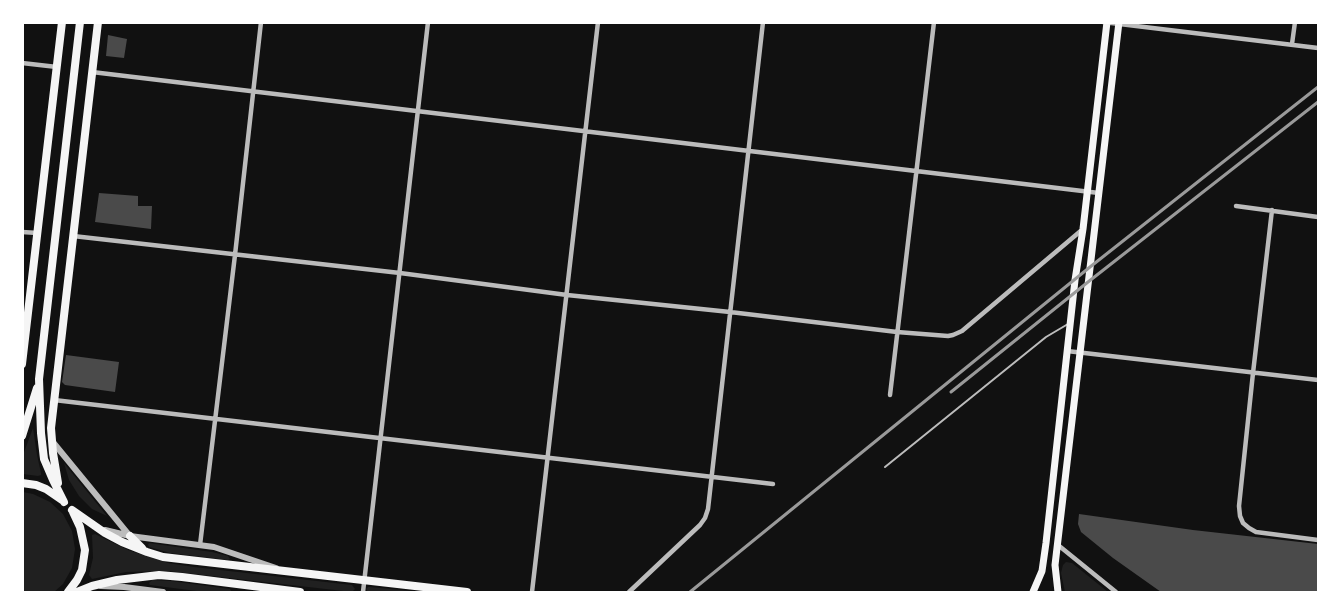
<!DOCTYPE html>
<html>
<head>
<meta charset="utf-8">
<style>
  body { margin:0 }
  #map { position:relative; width:1341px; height:615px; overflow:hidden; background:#111; font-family:Ubuntu,sans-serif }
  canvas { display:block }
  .frame { position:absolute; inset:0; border:24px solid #fff; pointer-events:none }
</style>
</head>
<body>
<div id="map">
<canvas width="1341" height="615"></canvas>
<div class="frame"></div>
</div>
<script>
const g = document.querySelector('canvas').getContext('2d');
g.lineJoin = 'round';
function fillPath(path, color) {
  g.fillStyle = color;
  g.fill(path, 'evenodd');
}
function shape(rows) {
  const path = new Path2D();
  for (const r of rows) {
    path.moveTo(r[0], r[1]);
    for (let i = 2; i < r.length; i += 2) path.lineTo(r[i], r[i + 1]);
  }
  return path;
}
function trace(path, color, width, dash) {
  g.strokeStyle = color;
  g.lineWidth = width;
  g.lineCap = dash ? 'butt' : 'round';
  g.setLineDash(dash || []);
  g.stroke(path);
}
fillPath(shape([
  [33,428,37,455,41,473,41,475,38,476,23,474,23,455],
  [64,463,107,516,92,509,79,496,69,480],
  [23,492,33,494,50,502,63,514,72,531,75,549,72,568,63,584,54,592,23,592],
  [95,534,128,550,168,563,194,567,352,585,355,589,352,592,168,571,126,572,92,579,89,575,93,558,92,535],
  [149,543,212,552,228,556,230,559,228,560,170,553,149,547,148,545],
  [1066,562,1072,563,1108,592,1065,592,1061,573,1063,565],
  [152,580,171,581,230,589,232,592,204,592,150,585,149,583],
  [368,587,370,587,422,592,368,592,366,589]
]), '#202020');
fillPath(shape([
  [108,35,127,39,124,58,106,56],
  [99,193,138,196,138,206,152,206,151,229,95,222],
  [66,355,119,362,115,392,65,385,62,382],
  [1079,514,1193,530,1318,544,1318,592,1161,592,1113,558,1081,532,1078,524]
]), '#4a4a4a');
trace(shape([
  [885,467,1046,337,1068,324]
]), '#bcbcbc', 2);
trace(shape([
  [1103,22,1318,48],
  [1292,44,1295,22],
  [22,63,57,67],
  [92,72,1099,193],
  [1236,206,1318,217],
  [1272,210,1253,373,1239,506,1240,516,1243,523,1249,528,1256,532,1318,540],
  [22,232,38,233],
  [73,236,400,273,567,295,730,312,897,332,948,336,953,335,962,331,1083,229],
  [1067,351,1318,380],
  [890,395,934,22],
  [54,400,773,484],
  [200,545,235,255,261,22],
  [1058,545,1116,592],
  [363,592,428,22],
  [532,592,598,22],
  [629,592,700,525,705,518,708,509,763,22]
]), '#bcbcbc', 4.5);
trace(shape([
  [52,441,129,535],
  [105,530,130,536,214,547,276,568],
  [101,586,124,587,163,592]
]), '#bcbcbc', 6);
trace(shape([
  [1033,592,1042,571,1046,543,1075,280,1083,229,1107,22],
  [1058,592,1055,565,1119,22]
]), '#f5f5f5', 7);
trace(shape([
  [22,364,62,22],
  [22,436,37,388],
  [22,483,36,485,46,489,62,500],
  [58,483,53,453,51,428,98,22],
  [64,502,53,480,44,459,41,433,39,379,80,22],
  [72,510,105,533,122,542,147,552,163,557,467,592],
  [130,536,142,548],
  [68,592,77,580,82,570,85,550,80,527,73,512],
  [77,592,92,586,117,580,159,575,182,577,300,592]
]), '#f5f5f5', 8);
trace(shape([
  [951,392,1088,282,1318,102],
  [690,592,1090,267,1318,87]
]), '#9a9a9a', 3);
</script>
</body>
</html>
